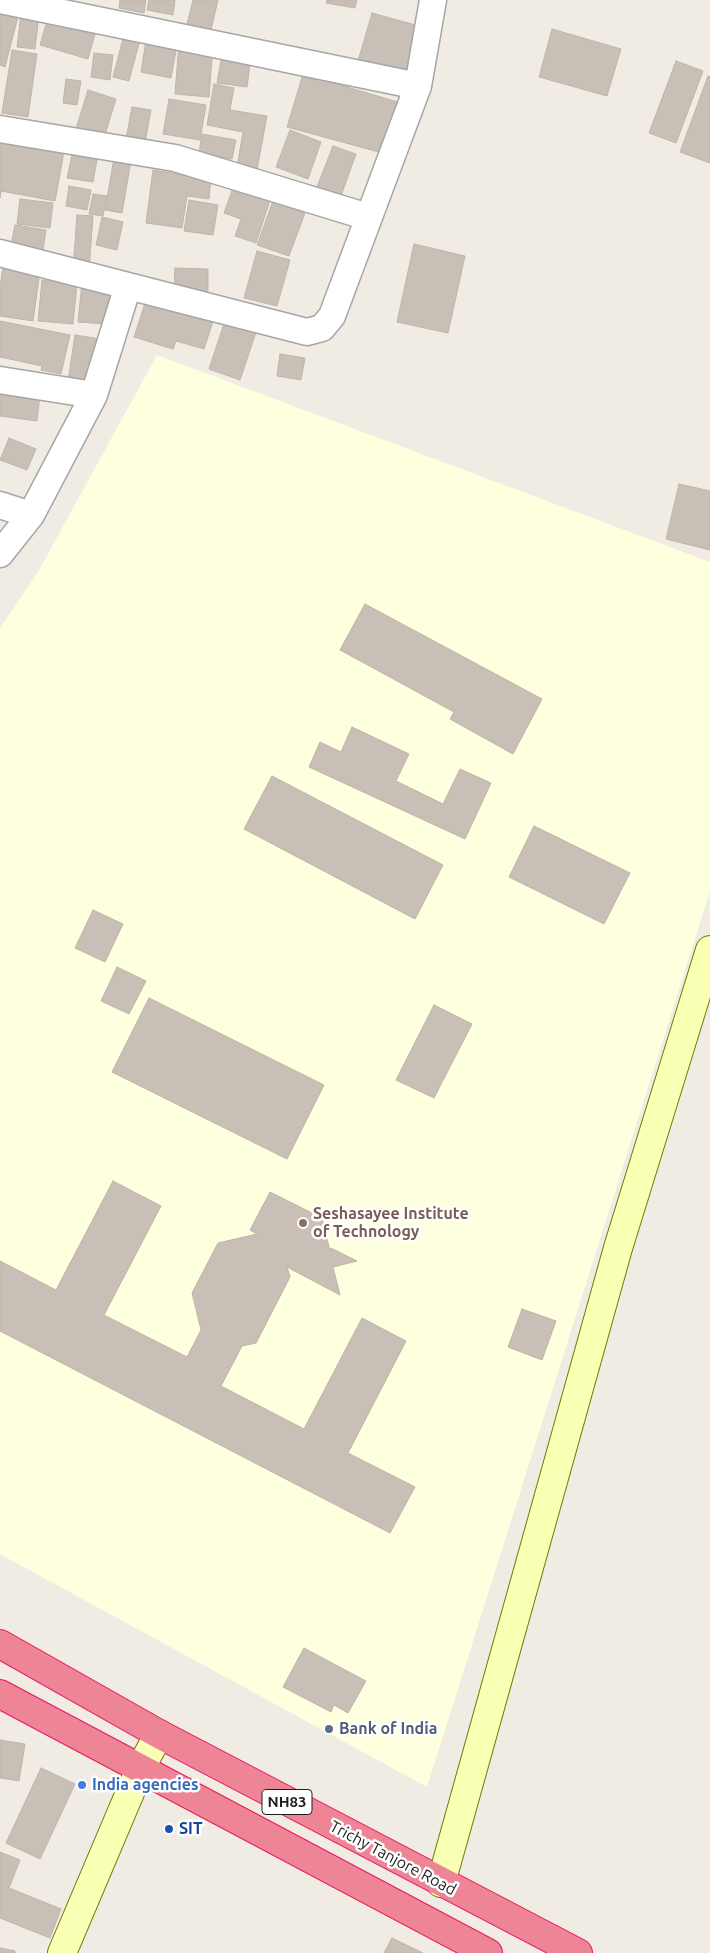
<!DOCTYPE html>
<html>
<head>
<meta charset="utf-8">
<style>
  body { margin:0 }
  canvas { display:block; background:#f0ece4 }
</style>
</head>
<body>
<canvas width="710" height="1953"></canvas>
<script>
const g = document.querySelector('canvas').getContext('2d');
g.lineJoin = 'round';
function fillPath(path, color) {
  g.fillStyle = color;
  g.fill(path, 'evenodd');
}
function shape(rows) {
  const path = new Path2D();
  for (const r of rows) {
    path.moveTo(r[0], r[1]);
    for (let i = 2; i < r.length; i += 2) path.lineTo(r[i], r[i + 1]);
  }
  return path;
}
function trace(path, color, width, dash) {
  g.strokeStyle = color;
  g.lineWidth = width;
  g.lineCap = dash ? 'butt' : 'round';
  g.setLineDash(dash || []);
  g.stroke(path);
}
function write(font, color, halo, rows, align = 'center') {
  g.font = font + ' Ubuntu,sans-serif';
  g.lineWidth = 5;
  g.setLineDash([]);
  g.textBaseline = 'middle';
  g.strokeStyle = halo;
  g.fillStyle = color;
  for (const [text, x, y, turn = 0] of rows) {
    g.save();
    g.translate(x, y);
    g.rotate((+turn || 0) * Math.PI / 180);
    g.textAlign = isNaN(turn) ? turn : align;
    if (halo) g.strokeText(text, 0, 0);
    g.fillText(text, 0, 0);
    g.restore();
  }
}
fillPath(shape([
  [157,355,710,562,710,891,427,1787,0,1554,0,628,38,572]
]), '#feffde');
const building = shape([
  [120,0,146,0,144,13,119,8,120,0],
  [149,0,175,0,173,15,147,10,149,0],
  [193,0,218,0,211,30,187,24,193,0],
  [327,0,357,0,355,8,326,3,327,0],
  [0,12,18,17,5,67,0,65,0,12],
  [21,13,39,15,35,49,17,47,21,13],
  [372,13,419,26,405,75,358,61,372,13],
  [49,14,97,27,88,59,40,45,49,14],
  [552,29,621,49,607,96,539,77,552,29],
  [125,31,141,36,129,81,113,77,125,31],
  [147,34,178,40,171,78,141,72,147,34],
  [179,43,213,46,209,97,175,94,179,43],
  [12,50,37,54,28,117,2,113,12,50],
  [94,53,113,55,110,80,91,77,94,53],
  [222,54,251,58,247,87,217,83,222,54],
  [676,61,703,71,676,143,649,133,676,61],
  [303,74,401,103,386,154,287,127,303,74],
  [708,76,710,77,710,163,680,152,708,76],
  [66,79,81,81,77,105,63,103,66,79],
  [214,84,234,88,230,110,267,116,257,170,237,167,243,132,207,125,214,84],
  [88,90,116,99,104,138,76,129,88,90],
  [169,99,206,105,200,140,163,134,169,99],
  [132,107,151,110,145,143,126,139,132,107],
  [290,130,321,142,308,179,276,167,290,130],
  [202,134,236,140,232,159,199,153,202,134],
  [0,140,64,152,55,201,1,191,0,198,0,140],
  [333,146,356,154,341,196,317,187,333,146],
  [73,150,98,154,93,182,67,178,73,150],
  [114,158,131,161,122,213,105,210,114,158],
  [153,170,211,179,209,199,187,196,182,228,146,223,153,170],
  [234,185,271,197,256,243,235,236,241,219,224,213,234,185],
  [69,186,91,190,87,210,66,206,69,186],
  [93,194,107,196,103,216,89,214,93,194],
  [20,199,53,203,50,228,17,224,20,199],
  [189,200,218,205,213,235,184,231,189,200],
  [273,201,305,213,289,256,257,245,273,201],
  [77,215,93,216,89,270,73,269,77,215],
  [102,217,123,222,117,250,96,245,102,217],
  [15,225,46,230,43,250,11,245,15,225],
  [414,244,465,256,448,333,397,322,414,244],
  [257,251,290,260,277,306,244,298,257,251],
  [3,266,40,271,33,321,0,316,0,288,3,266],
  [175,268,208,269,208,294,174,292,175,268],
  [42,280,77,284,73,324,38,321,42,280],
  [82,283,111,286,107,324,78,322,82,283],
  [147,297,214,318,204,349,176,341,173,349,134,337,147,297],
  [0,321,70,335,61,374,41,370,42,366,0,357,0,321],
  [225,321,256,332,240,380,209,369,225,321],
  [75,335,100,339,93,385,68,381,75,335],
  [280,354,305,358,301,380,277,376,280,354],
  [0,390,40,395,37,421,0,416,0,390],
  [9,438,36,449,27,470,0,460,9,438],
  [679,484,710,491,710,550,666,539,679,484],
  [365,604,542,699,513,754,450,719,454,712,340,650,365,604],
  [352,727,409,754,396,781,443,804,460,769,491,783,465,839,309,767,320,742,341,752,352,727],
  [272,776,443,865,415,919,244,829,272,776],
  [534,826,630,873,604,924,509,877,534,826],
  [93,910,123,924,105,962,75,948,93,910],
  [117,967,146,981,129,1014,101,1001,117,967],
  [149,998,324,1085,287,1159,112,1072,149,998],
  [434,1005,472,1024,434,1098,396,1080,434,1005],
  [113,1181,161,1206,104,1315,187,1357,201,1330,192,1293,218,1243,257,1234,250,1230,270,1192,322,1218,330,1251,331,1248,357,1261,333,1267,340,1295,287,1267,290,1277,256,1343,242,1346,221,1386,304,1429,362,1318,406,1341,348,1453,415,1487,390,1533,0,1331,0,1261,56,1290,113,1181],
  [522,1309,556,1321,542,1360,508,1347,522,1309],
  [304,1648,366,1681,348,1713,334,1705,331,1712,283,1687,304,1648],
  [0,1740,25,1744,19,1781,0,1778,0,1740],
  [41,1768,75,1784,40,1859,6,1843,41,1768],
  [0,1852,20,1860,9,1888,61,1909,50,1938,0,1918,0,1852],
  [392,1938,423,1953,384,1953,392,1938],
  [0,1948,15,1951,15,1953,0,1953,0,1948]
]);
fillPath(building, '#c8bfb7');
trace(building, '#c3b3a5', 1);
const street = shape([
  [0,0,418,86],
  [0,129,175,158,368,217],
  [0,253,307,332,322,328,332,316,418,86,433,0],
  [0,380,94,395,31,515,0,554],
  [94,395,128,286],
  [0,505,31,515]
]);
const secondary = shape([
  [441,1883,618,1248,710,950],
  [62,1953,140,1769,159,1734]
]);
const highway = shape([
  [0,1644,159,1734,578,1953],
  [0,1694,488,1953]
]);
trace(street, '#a6a6a6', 29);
trace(secondary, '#6c7b00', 30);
trace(highway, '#e9165a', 30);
trace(street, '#fff', 26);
trace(secondary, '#f9ffb3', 28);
trace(highway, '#ee8597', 28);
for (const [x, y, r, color] of [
  [303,1223,5,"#8d6e63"],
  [329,1729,5,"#5c6f8a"],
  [82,1785,5,"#3f7fe0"],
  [169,1829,5,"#1a4fb4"]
]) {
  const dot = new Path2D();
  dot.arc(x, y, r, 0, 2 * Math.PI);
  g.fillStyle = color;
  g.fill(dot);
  trace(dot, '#fff', 2);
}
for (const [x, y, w] of [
  [287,1802,50]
]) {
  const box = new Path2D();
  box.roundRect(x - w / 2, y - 12.5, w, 25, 4);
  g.fillStyle = '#fff';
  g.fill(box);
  trace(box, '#1f1f1f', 1);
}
write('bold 15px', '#1f1f1f', null, [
  ["NH83",287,1802]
]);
write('bold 16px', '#785e54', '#fff', [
  ["Seshasayee Institute",313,1214],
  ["of Technology",313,1232]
], 'left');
write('bold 16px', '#4e5e75', '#fff', [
  ["Bank of India",339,1729]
], 'left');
write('bold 16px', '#366cbe', '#fff', [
  ["India agencies",92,1785]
], 'left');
write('bold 16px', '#164399', '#fff', [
  ["SIT",179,1829]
], 'left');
write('16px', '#1f1f1f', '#fff', [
  ["Trichy Tanjore Road",393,1858,28]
]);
</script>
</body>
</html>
